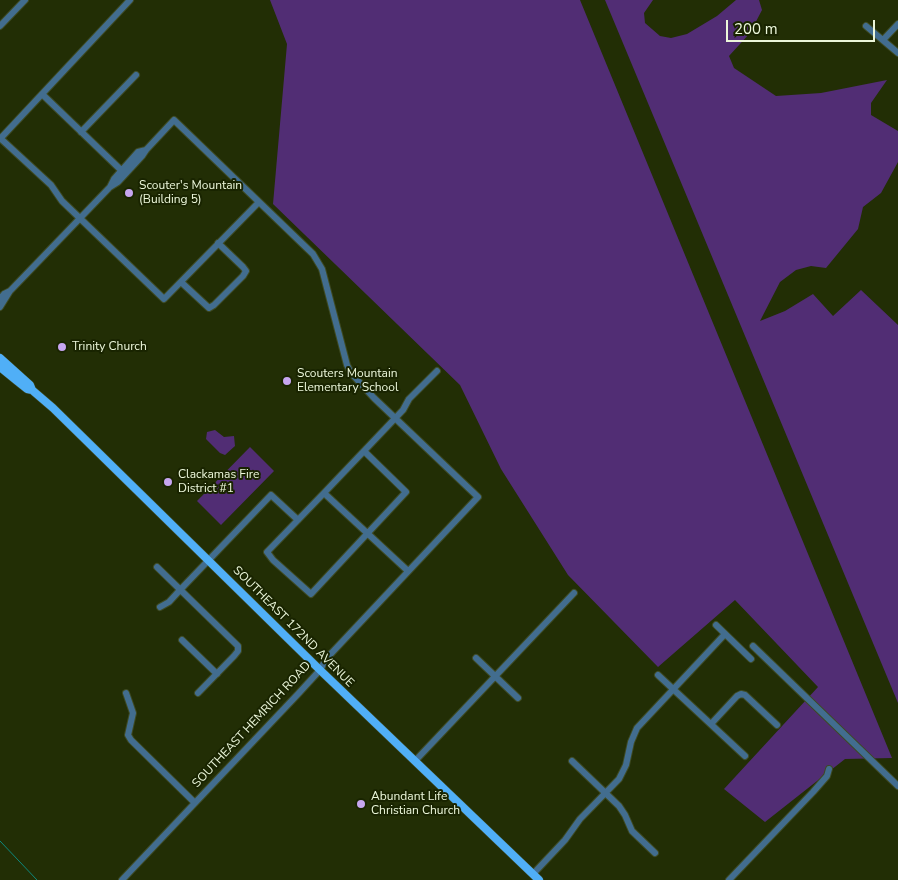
<!DOCTYPE html>
<html>
<head>
<meta charset="utf-8">
<style>
  body { margin:0 }
  #map { position:relative; width:898px; height:880px; overflow:hidden; background:#222e05; font-family:"Nunito Sans",sans-serif }
  canvas { display:block }
  .scale { position:absolute; left:726px; top:20px; width:149px; height:22px; box-sizing:border-box; border:2px solid #ecf7da; border-top:0; padding-left:6px; font-size:15px; line-height:18px; white-space:nowrap; color:#ecf7da; -webkit-text-stroke:4px #192400; paint-order:stroke }
</style>
</head>
<body>
<div id="map">
<canvas width="898" height="880"></canvas>
<div class="scale">200 m</div>
</div>
<script>
const g = document.querySelector('canvas').getContext('2d');
g.lineJoin = 'round';
function fillPath(path, color) {
  g.fillStyle = color;
  g.fill(path, 'evenodd');
}
function shape(rows) {
  const path = new Path2D();
  for (const r of rows) {
    path.moveTo(r[0], r[1]);
    for (let i = 2; i < r.length; i += 2) path.lineTo(r[i], r[i + 1]);
  }
  return path;
}
function trace(path, color, width, dash) {
  g.strokeStyle = color;
  g.lineWidth = width;
  g.lineCap = dash ? 'butt' : 'round';
  g.setLineDash(dash || []);
  g.stroke(path);
}
function write(font, color, halo, rows, align = 'center') {
  g.font = font + ' "Nunito Sans",sans-serif';
  g.lineWidth = 4;
  g.setLineDash([]);
  g.textBaseline = 'middle';
  g.strokeStyle = halo;
  g.fillStyle = color;
  for (const [text, x, y, turn = 0] of rows) {
    g.save();
    g.translate(x, y);
    g.rotate((+turn || 0) * Math.PI / 180);
    g.textAlign = isNaN(turn) ? turn : align;
    if (halo) g.strokeText(text, 0, 0);
    g.fillText(text, 0, 0);
    g.restore();
  }
}
fillPath(shape([
  [270,0,580,0,892,758,845,759,765,822,724,789,818,687,735,600,658,667,568,575,501,469,460,385,273,204,287,44],
  [605,0,653,0,644,13,645,23,660,36,671,38,687,34,717,16,736,0,759,0,762,10,750,33,729,56,734,68,776,96,821,93,887,80,871,103,871,115,898,131,898,162,881,193,863,207,858,229,826,268,811,266,796,270,780,282,760,321,785,311,813,294,833,316,861,290,898,325,898,703],
  [215,430,224,437,234,436,235,446,225,455,220,453,206,439,207,432],
  [250,447,274,471,221,525,197,501]
]), '#512d74');
trace(shape([
  [0,841,37,880]
]), '#0e887c', 1);
const minor = shape([
  [0,26,25,0],
  [866,26,898,53],
  [883,40,898,24],
  [42,94,121,170],
  [81,132,136,75],
  [0,138,51,185,62,201,164,299,259,202],
  [0,139,130,0],
  [110,187,114,179,138,152,146,150],
  [181,282,209,308,214,305,243,276,246,271,243,267,218,243],
  [0,299,4,294,10,291],
  [0,307,10,291,37,263,110,187,118,182,142,156,146,150,174,120,313,254,322,269,347,365,351,373,374,398,478,497,326,659,320,670,298,694,122,880],
  [364,451,406,492,311,594,273,560,267,552,324,493,364,451,403,410,409,399,437,371],
  [324,493,408,571],
  [157,567,238,646,238,651,234,656,198,693],
  [160,607,169,602,180,590,271,495,298,520],
  [716,625,751,659],
  [182,640,217,674],
  [753,646,898,786],
  [476,658,518,698],
  [658,675,745,756],
  [126,693,133,713,128,735,131,740,195,803],
  [711,724,737,696,741,694,745,695,777,725],
  [415,761,574,593],
  [572,761,619,806,625,815,632,831,655,853],
  [533,874,565,840,580,819,619,779,626,765,631,742,637,728,725,634],
  [729,880,813,792,827,776,829,769]
]);
const major = shape([
  [0,358,30,385,32,390],
  [0,367,17,381,27,389,32,390,53,408,320,670,539,880]
]);
trace(minor, '#3e4a23', 8);
trace(major, '#3e4a23', 9);
trace(minor, '#426d8f', 6);
trace(major, '#50aff7', 8);
for (const [x, y, r, color] of [
  [129,193,5,"#c7a6f0"],
  [62,347,5,"#c7a6f0"],
  [287,381,5,"#c7a6f0"],
  [168,482,5,"#c7a6f0"],
  [361,804,5,"#c7a6f0"]
]) {
  const dot = new Path2D();
  dot.arc(x, y, r, 0, 2 * Math.PI);
  g.fillStyle = color;
  g.fill(dot);
  trace(dot, '#192400', 2);
}
write('12px', '#ecf7da', '#192400', [
  ["Scouter's Mountain",139,186],
  ["(Building 5)",139,200],
  ["Trinity Church",72,347],
  ["Scouters Mountain",297,374],
  ["Elementary School",297,388],
  ["Clackamas Fire",178,475],
  ["District #1",178,489],
  ["Abundant Life",371,797],
  ["Christian Church",371,811]
], 'left');
write('12px', '#ecf7da', '#192400', [
  ["SOUTHEAST 172ND AVENUE",293,627,45],
  ["SOUTHEAST HEMRICH ROAD",252,725,-47]
]);
</script>
</body>
</html>
